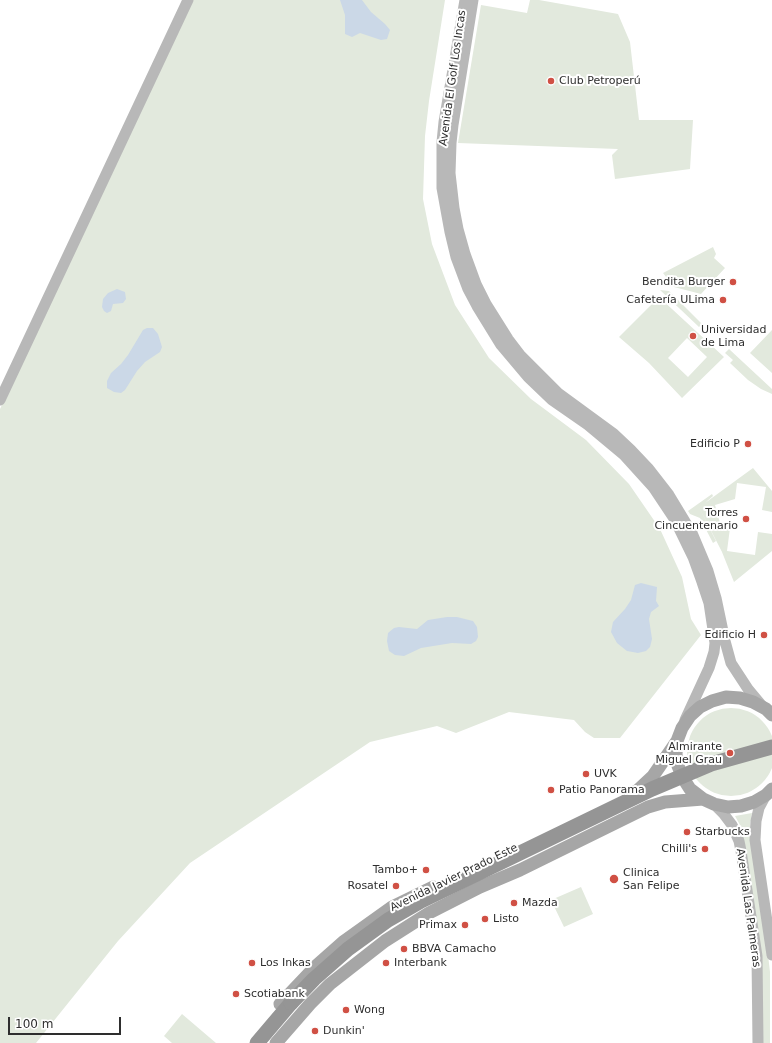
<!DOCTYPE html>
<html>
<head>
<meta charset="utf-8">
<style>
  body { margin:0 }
  #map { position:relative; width:772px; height:1043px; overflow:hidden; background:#fff; font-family:"DejaVu Sans",sans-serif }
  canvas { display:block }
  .scale { position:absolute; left:8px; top:1017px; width:113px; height:18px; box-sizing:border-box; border:2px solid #2e2e2e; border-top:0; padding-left:5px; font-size:12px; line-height:14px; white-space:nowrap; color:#2e2e2e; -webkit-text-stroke:3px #fff; paint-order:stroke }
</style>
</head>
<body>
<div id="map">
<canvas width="772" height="1043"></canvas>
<div class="scale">100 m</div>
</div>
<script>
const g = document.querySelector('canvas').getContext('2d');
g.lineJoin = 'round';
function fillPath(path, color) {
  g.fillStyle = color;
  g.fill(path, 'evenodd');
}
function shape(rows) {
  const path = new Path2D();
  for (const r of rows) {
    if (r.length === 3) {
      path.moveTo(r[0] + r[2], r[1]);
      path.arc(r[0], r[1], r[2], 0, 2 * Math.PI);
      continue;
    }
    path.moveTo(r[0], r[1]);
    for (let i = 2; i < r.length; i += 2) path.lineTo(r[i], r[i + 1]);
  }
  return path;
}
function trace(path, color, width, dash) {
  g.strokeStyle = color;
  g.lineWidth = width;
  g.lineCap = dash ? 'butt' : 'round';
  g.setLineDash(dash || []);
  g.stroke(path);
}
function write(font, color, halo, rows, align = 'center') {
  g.font = font + ' "DejaVu Sans",sans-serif';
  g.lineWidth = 4;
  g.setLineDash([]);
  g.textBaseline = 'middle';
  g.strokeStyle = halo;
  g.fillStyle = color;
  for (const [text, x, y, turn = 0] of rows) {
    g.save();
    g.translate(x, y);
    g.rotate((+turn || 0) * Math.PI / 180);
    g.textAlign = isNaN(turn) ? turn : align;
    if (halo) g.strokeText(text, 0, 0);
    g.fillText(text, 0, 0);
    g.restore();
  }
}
fillPath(shape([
  [192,0,445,0,429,101,425,136,423,199,432,244,455,305,489,358,531,399,586,440,629,484,660,529,682,577,691,619,701,635,620,738,594,738,585,732,574,720,509,712,456,733,437,726,370,742,190,863,118,941,36,1043,0,1043,0,409],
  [530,0,539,0,618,14,630,42,639,120,693,120,690,169,615,179,612,155,618,149,458,143,481,5,527,13],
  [713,247,716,254,714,258,725,268,701,294,674,287,663,273],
  [660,290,669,291,702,324,699,327],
  [659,297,724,357,682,398,649,363,619,337],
  [687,338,707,357,688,377,668,358],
  [772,330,772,373,750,353],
  [729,349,772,389,772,394,761,389,748,380,730,363,733,360,725,353],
  [753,468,772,491,772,512,762,510,766,487,737,483,735,499,715,505,722,530,730,528,727,551,755,555,758,532,772,534,772,551,734,582,722,552,699,507,716,541,713,543,700,518,690,514,688,511,712,494,713,496,705,503],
  [731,752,44],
  [752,813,750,824,761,895,770,972,770,1043,761,1043,751,889,740,825,735,816],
  [581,887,593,914,564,927,551,900],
  [182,1014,216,1043,172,1043,164,1036]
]), '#e2e9dd');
fillPath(shape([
  [340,0,362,0,371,12,385,24,390,30,387,39,381,40,360,33,352,37,345,34,345,15],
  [117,289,125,292,126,299,123,303,113,304,111,311,107,313,104,311,102,307,103,299,108,293],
  [147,328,153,328,158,334,162,347,160,352,145,362,137,371,125,390,121,393,114,392,107,388,107,381,111,373,121,364,128,355,143,330],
  [641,583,657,587,656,601,659,606,651,612,649,619,652,639,650,647,646,651,638,653,627,651,617,643,611,632,613,622,625,609,631,600,635,585],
  [447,617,457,617,473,621,477,627,478,637,476,641,471,644,452,643,421,648,404,656,395,655,389,651,387,641,388,633,394,628,399,627,417,629,428,620]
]), '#cbd8e7');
trace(shape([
  [465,0,444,122,442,142,442,188,450,232,456,257,468,289,477,306,501,345,528,377,552,400,588,425,624,455,653,487,675,520,693,557,702,582,709,603,715,643,714,652,709,668,685,720],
  [473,0,453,125,451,143,450,173,454,208,458,229,465,254,476,284,486,304,508,339,521,356,558,393,614,434,631,450,648,468,669,495,692,533,708,571,716,598,725,641,731,663,748,689,763,707],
  [0,400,188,0],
  [766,795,759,808,756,821,755,840,772,955],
  [714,804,723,813,732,825,739,841,741,851,757,956,758,1043]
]), '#b8b8b8', 11);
trace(shape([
  [772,715,766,709,753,702,740,698,726,697,712,701,700,707,690,716,682,728,677,741,676,754,678,766,683,778,690,789,703,799,714,804,728,807,741,806,754,802,766,795,772,789],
  [630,794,638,790,653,776,677,741],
  [280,1004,317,965,343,942,392,907,433,887],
  [276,1043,310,1004,330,984,385,941,429,913,480,887,520,870,648,807,665,802,703,799]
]), '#a6a6a6', 13);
trace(shape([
  [257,1043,291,1003]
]), '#959595', 15);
trace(shape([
  [291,1003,314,979,348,949,388,920,421,901,652,789,711,764,772,747]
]), '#959595', 15);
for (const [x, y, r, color] of [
  [551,81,4,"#d05044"],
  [733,282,4,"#d05044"],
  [723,300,4,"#d05044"],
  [693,336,4,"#d05044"],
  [748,444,4,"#d05044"],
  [746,519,4,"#d05044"],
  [764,635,4,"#d05044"],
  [730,753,4,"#d05044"],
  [586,774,4,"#d05044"],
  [551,790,4,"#d05044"],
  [687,832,4,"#d05044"],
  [705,849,4,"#d05044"],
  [426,870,4,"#d05044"],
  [614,879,5,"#d05044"],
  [396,886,4,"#d05044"],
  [514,903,4,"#d05044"],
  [485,919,4,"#d05044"],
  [465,925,4,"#d05044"],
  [404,949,4,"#d05044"],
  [252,963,4,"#d05044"],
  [386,963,4,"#d05044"],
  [236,994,4,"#d05044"],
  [346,1010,4,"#d05044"],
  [315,1031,4,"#d05044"]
]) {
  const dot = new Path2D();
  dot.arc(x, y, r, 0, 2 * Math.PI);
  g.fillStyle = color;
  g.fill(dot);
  trace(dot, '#fff', 1.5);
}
write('11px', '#2e2e2e', '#fff', [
  ["Avenida El Golf Los Incas",453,78,-82],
  ["Avenida Javier Prado Este",454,878,-26],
  ["Avenida Las Palmeras",748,908,82]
]);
write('11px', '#2e2e2e', '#fff', [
  ["Club Petroperú",559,81],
  ["Bendita Burger",725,282,"right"],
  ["Cafetería ULima",715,300,"right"],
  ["Universidad",701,330],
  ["de Lima",701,343],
  ["Edificio P",740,444,"right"],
  ["Torres",738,513,"right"],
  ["Cincuentenario",738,526,"right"],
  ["Edificio H",756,635,"right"],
  ["Almirante",722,747,"right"],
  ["Miguel Grau",722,760,"right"],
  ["UVK",594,774],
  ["Patio Panorama",559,790],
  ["Starbucks",695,832],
  ["Chilli's",697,849,"right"],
  ["Tambo+",418,870,"right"],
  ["Clinica",623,873],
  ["San Felipe",623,886],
  ["Rosatel",388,886,"right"],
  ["Mazda",522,903],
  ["Listo",493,919],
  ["Primax",457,925,"right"],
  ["BBVA Camacho",412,949],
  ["Los Inkas",260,963],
  ["Interbank",394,963],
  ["Scotiabank",244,994],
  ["Wong",354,1010],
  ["Dunkin'",323,1031]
], 'left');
</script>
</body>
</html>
